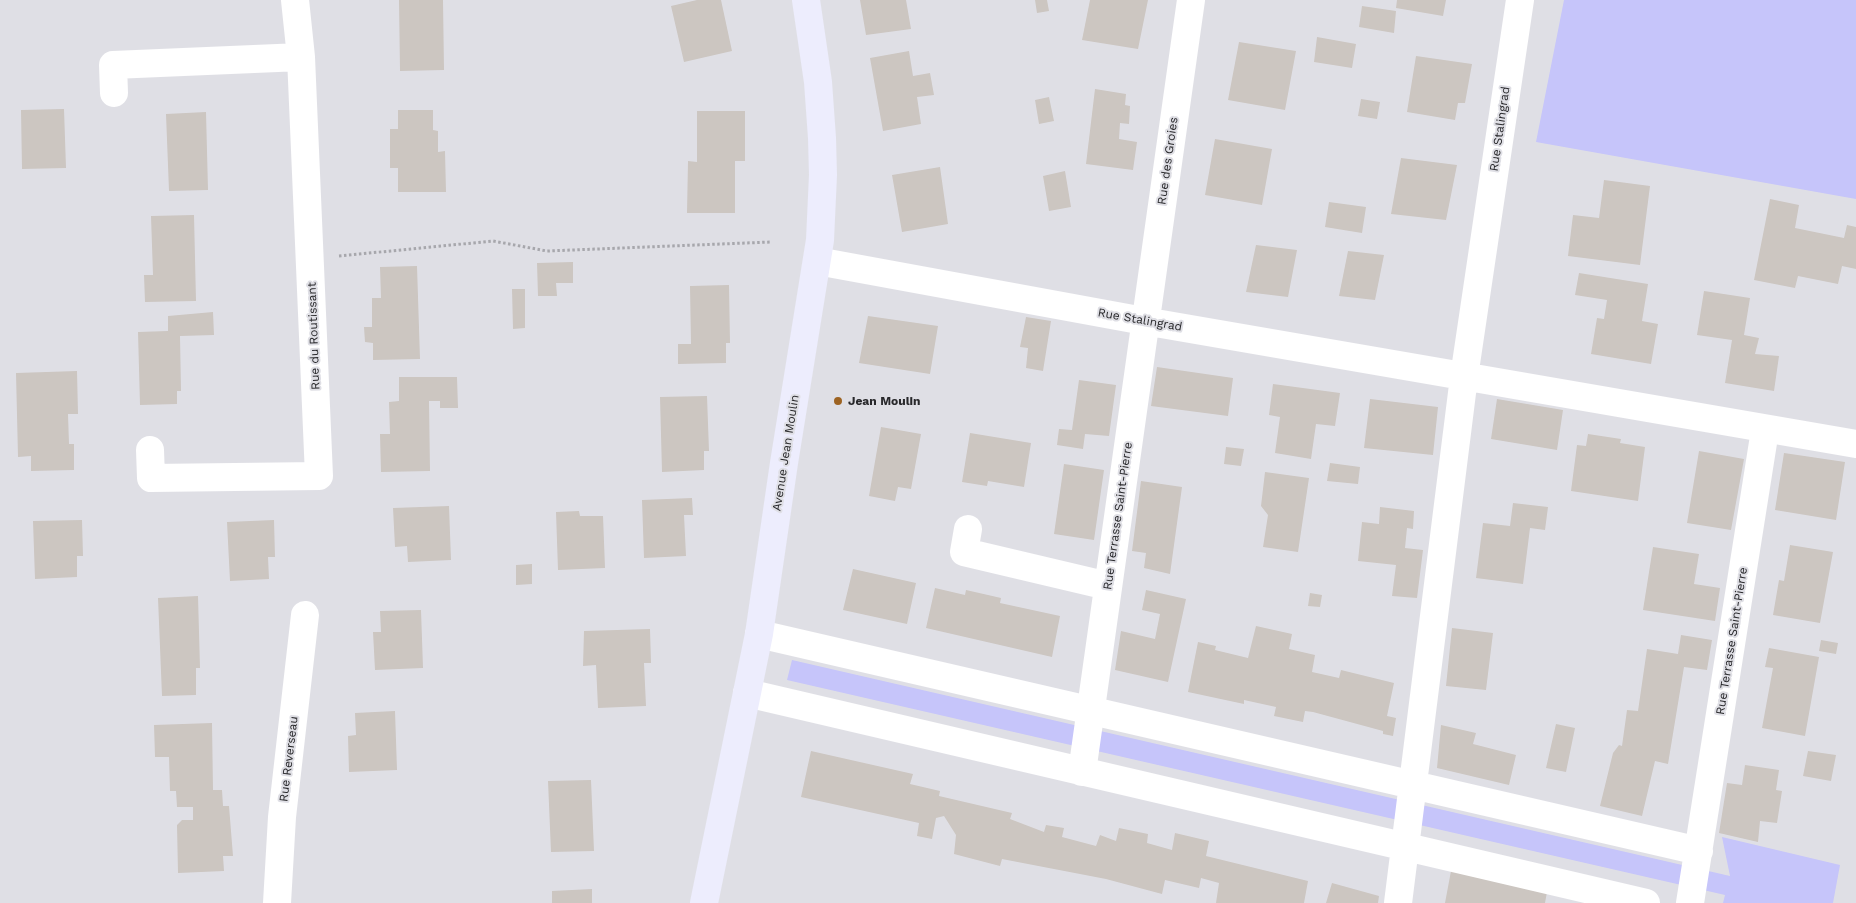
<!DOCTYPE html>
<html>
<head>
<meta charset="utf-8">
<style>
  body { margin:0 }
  canvas { display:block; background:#dfdfe5 }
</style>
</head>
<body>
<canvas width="1856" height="903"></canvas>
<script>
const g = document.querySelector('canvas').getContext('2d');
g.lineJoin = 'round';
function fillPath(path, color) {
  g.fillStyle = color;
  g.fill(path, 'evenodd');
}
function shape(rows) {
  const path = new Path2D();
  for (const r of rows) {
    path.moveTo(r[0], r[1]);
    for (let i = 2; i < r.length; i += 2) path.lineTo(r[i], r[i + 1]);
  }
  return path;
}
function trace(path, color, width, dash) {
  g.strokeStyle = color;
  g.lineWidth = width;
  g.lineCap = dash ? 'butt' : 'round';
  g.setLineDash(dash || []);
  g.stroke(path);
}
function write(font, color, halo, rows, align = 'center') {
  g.font = font + ' "Work Sans",sans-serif';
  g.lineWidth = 4;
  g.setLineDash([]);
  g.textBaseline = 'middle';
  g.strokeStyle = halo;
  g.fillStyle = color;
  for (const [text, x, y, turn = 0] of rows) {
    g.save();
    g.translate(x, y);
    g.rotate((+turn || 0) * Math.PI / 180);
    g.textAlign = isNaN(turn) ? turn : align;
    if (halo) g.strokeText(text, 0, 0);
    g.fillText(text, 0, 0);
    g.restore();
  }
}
fillPath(shape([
  [1564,0,1856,0,1856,199,1536,142],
  [792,660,1730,876,1722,837,1840,865,1833,903,1723,903,1725,895,787,680]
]), '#c6c5fa');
fillPath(shape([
  [399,0,443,0,444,70,400,71],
  [697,0,721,0,732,51,684,62,671,6],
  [860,0,906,0,911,29,866,35],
  [1035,0,1047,0,1049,11,1037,13],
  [1090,0,1148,0,1138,49,1082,40],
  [1397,0,1446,0,1443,16,1396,8],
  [1362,6,1396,11,1394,33,1359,27],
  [1317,37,1356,44,1352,68,1314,62],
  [1239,42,1296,51,1285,110,1228,100],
  [909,51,913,76,930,73,934,95,917,97,921,124,883,131,870,58],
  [1416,56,1472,64,1465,103,1458,103,1455,120,1407,112],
  [1095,89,1126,94,1125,105,1130,106,1129,124,1120,123,1119,139,1137,142,1133,170,1086,164],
  [1049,97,1054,121,1039,124,1035,100],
  [1361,99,1380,102,1377,119,1358,116],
  [64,109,66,168,22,169,21,110],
  [398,110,433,110,433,130,438,131,438,152,445,151,446,192,398,192,398,168,390,168,390,129,398,129],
  [697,111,745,111,745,161,735,161,735,213,687,213,688,161,697,162],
  [206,112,208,190,169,191,166,114],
  [1215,139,1272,149,1262,205,1205,195],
  [1401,158,1457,165,1446,220,1391,214],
  [940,167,948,224,902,232,892,175],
  [1065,171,1071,207,1049,211,1043,176],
  [1604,180,1650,186,1640,265,1568,256,1573,215,1599,218],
  [1770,199,1799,205,1795,228,1844,238,1847,225,1856,227,1856,269,1842,266,1838,284,1798,276,1795,288,1754,280],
  [1329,202,1366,207,1362,233,1325,227],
  [194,215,196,301,145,302,144,275,153,275,151,216],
  [1256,245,1297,250,1288,297,1246,292],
  [1348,251,1384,255,1375,300,1339,296],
  [573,262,573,283,556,283,557,296,538,296,537,263],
  [417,266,420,359,373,360,373,343,365,342,364,327,372,327,372,298,381,298,380,267],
  [1579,273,1648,284,1642,321,1658,324,1651,364,1591,354,1597,318,1604,319,1607,300,1575,295],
  [729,285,730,343,726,343,726,363,678,364,678,344,691,344,690,286],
  [512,289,525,289,525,328,513,329],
  [1704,291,1750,298,1744,335,1759,338,1755,354,1779,356,1774,391,1725,383,1732,340,1697,335],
  [213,312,214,335,180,336,181,391,177,391,177,404,140,405,138,332,168,331,168,316],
  [868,316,938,326,930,374,859,363],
  [1026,317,1051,321,1043,371,1026,368,1028,348,1020,347],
  [1157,367,1233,378,1228,416,1151,406],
  [77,371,78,414,68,414,69,444,74,444,74,470,31,471,31,456,18,457,16,373],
  [399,377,457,377,458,408,440,408,440,401,429,401,430,471,381,472,380,434,390,434,389,402,399,401],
  [1079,380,1116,385,1109,436,1085,434,1083,449,1057,445,1059,429,1072,430],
  [1273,384,1340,393,1335,426,1316,424,1311,459,1275,453,1280,417,1269,415],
  [707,396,709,451,704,451,704,470,662,472,660,397],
  [1370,399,1438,407,1433,455,1364,448],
  [1497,399,1563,410,1557,450,1491,439],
  [881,427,921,434,911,489,898,487,895,501,869,496],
  [970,433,1031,443,1024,487,988,481,987,486,962,482],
  [1588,434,1621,439,1620,443,1645,447,1638,501,1571,491,1577,445,1586,446],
  [1226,447,1244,449,1241,466,1224,464],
  [1699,451,1744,459,1731,530,1687,523],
  [1784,453,1845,462,1836,520,1775,510],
  [1330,463,1360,467,1358,484,1327,481],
  [1064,464,1104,470,1094,540,1054,534],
  [1265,472,1309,478,1298,552,1263,547,1268,515,1261,506],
  [1141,481,1182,487,1170,574,1144,568,1146,553,1132,551],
  [692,498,693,515,684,515,686,556,644,558,642,500],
  [1513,503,1548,507,1545,530,1530,528,1523,584,1476,578,1483,523,1510,526],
  [449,506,451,560,408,562,407,546,395,547,393,508],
  [1380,507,1414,511,1413,529,1407,528,1405,548,1423,550,1417,598,1392,596,1396,565,1358,561,1362,522,1379,524],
  [579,511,580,516,603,516,605,568,558,570,556,512],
  [82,520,83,556,77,556,77,577,35,579,33,521],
  [274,520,275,557,268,557,269,579,230,581,227,522],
  [1790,545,1833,552,1820,623,1773,615,1779,580,1784,581],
  [1653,547,1699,554,1694,584,1720,588,1715,621,1643,610],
  [532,564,532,584,516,585,516,565],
  [853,569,916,583,907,624,843,610],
  [935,588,965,595,966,590,988,595,1001,598,1000,603,1060,616,1052,657,926,628],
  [1146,590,1186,599,1168,682,1115,670,1121,631,1155,639,1160,614,1142,610],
  [1310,593,1322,595,1320,607,1308,606],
  [198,596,200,668,196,668,196,695,162,696,158,598],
  [421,610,423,668,375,670,373,632,381,632,380,611],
  [1256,626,1292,634,1289,649,1315,655,1312,672,1339,678,1341,670,1394,683,1387,716,1396,718,1393,736,1383,734,1383,731,1313,712,1305,711,1303,722,1274,716,1276,707,1244,700,1244,704,1188,692,1198,642,1216,646,1215,650,1248,658],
  [1452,628,1493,633,1486,690,1446,686],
  [650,629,651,663,644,663,646,706,598,708,596,665,583,666,584,631],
  [1681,635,1712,640,1707,670,1684,667,1668,764,1655,761,1642,816,1600,806,1613,753,1619,745,1622,746,1627,710,1638,711,1647,649,1678,654],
  [1821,640,1838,643,1836,654,1819,651],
  [1769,648,1819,657,1805,736,1762,728,1773,668,1765,667],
  [395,711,397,770,349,772,348,736,356,735,355,713],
  [212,723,213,790,222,790,223,806,229,806,233,856,223,856,224,871,178,873,177,825,182,820,193,820,193,807,177,807,176,791,170,791,169,757,155,757,154,725],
  [1556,724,1575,728,1566,772,1546,768],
  [1441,725,1476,733,1473,744,1516,755,1509,785,1437,768],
  [811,751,913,774,910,784,940,791,939,796,1012,813,1010,819,1044,832,1046,825,1064,828,1062,837,1096,846,1100,835,1116,841,1119,828,1148,834,1147,843,1172,850,1175,833,1209,841,1206,856,1308,881,1304,903,1216,903,1219,883,1201,878,1199,888,1165,880,1162,894,1106,879,1002,859,1000,866,954,854,956,835,944,816,936,818,932,839,917,836,919,823,801,797],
  [1808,751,1836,755,1831,781,1803,776],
  [1745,765,1779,770,1776,790,1782,791,1777,823,1760,821,1758,842,1719,833,1727,783,1742,785],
  [591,780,594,851,551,852,548,781],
  [1451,871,1547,892,1545,903,1445,903],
  [1332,883,1379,896,1378,903,1326,903],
  [592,889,592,903,552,903,552,891]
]), '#ccc6c1');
trace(shape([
  [339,256,493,241,547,251,771,242]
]), '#a7a7ac', 3, [2.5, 2.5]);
trace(shape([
  [114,93,113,65,301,57],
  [817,261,1144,321,1856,444],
  [150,450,151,478,319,476,301,57,295,0],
  [968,529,964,552,1108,586],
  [759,634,1699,851],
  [747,693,1646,903],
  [1082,772,1191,0],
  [277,903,282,817,305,615],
  [1398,903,1464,377,1520,0],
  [1690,903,1765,430]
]), '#fff', 28);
trace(shape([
  [704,903,759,634,784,463,820,240,823,175,822,138,818,82,806,0]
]), '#ededfd', 28);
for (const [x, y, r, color] of [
  [838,401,5,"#9d6322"]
]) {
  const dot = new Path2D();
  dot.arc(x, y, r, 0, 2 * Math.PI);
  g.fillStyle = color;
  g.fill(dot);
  trace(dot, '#dfdfe5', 2);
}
write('12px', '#28282b', '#dfdfe5', [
  ["Rue Stalingrad",1500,129,-82],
  ["Rue des Groies",1168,161,-82],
  ["Rue Stalingrad",1140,320,10],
  ["Rue du Routissant",314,336,-92],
  ["Avenue Jean Moulin",786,453,-81],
  ["Rue Terrasse Saint-Pierre",1118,516,-82],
  ["Rue Terrasse Saint-Pierre",1732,641,-81],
  ["Rue Reverseau",289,759,-83]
]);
write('bold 12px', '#28282b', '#dfdfe5', [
  ["Jean Moulin",848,401]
], 'left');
</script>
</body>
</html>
